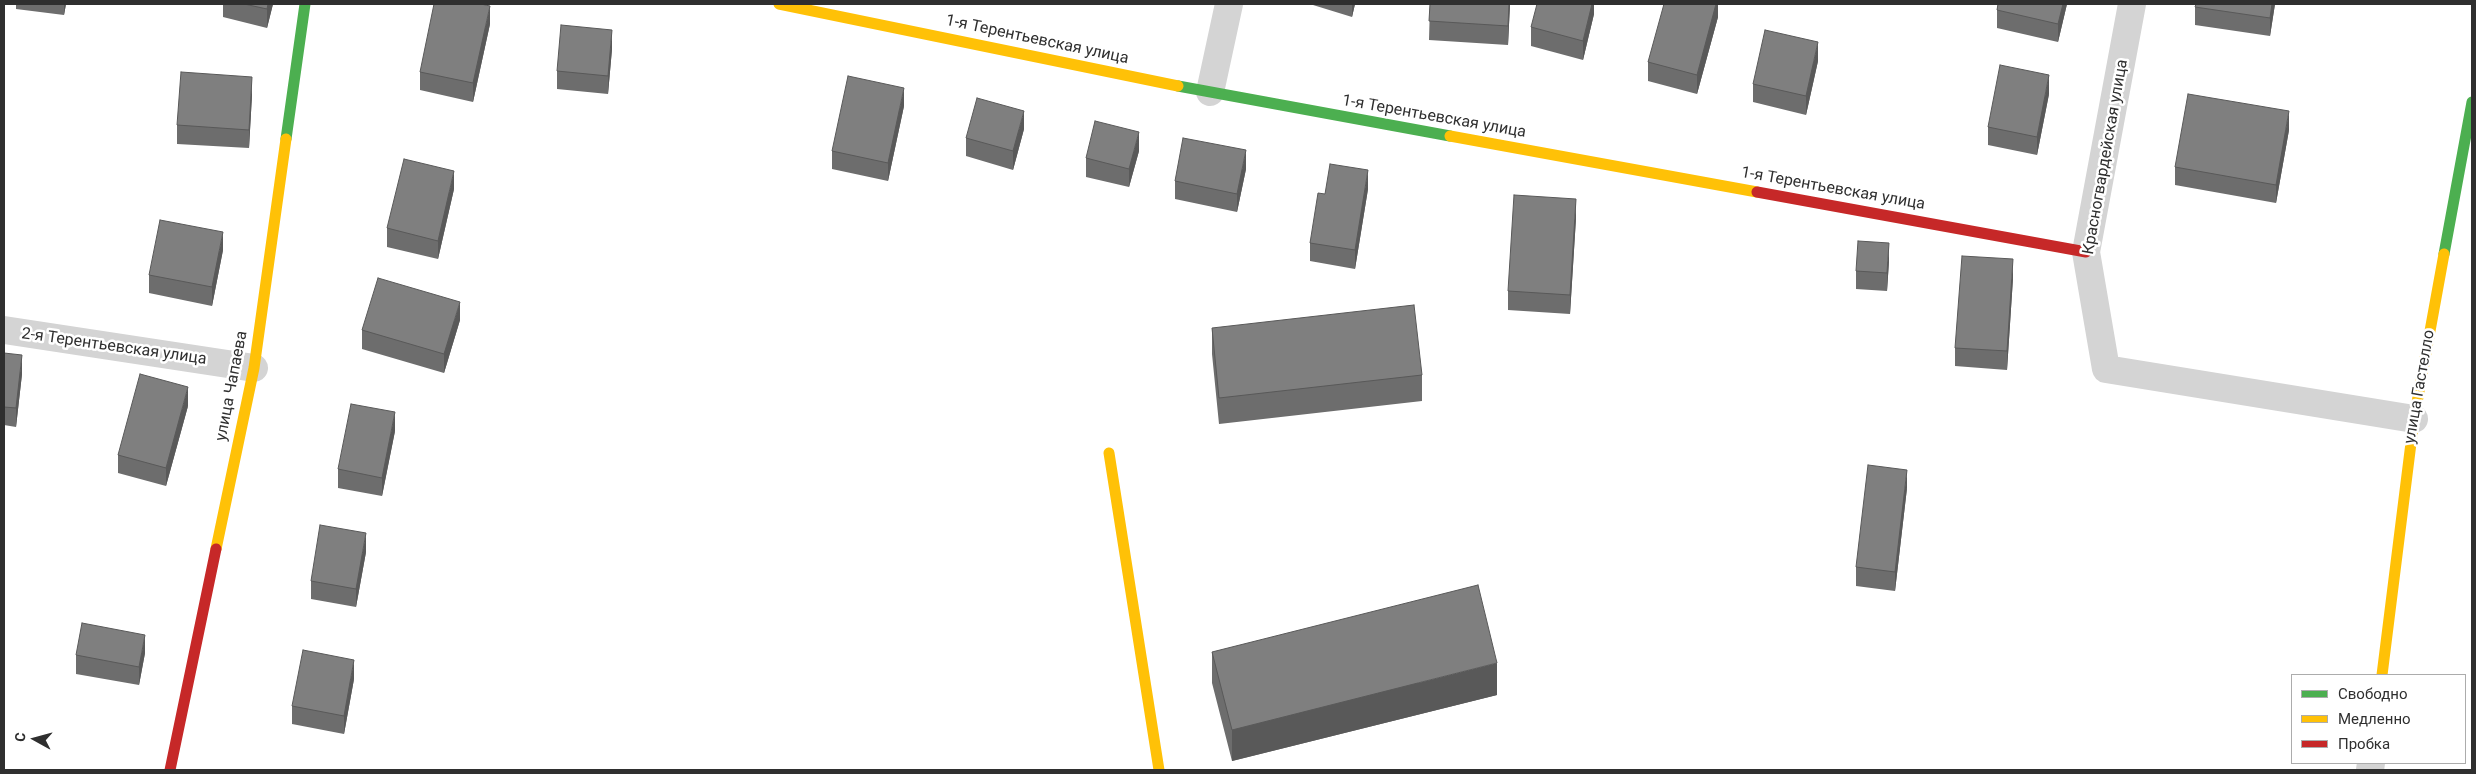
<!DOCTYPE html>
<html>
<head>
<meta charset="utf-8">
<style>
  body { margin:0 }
  #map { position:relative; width:2476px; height:774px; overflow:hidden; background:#fff; font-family:Roboto,sans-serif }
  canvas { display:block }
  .frame { position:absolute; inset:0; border:5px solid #2f2f2f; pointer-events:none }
  .legend { position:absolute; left:2291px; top:674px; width:175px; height:90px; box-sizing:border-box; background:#fff; border:1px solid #acacac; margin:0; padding:6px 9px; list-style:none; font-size:15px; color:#2f2f2f }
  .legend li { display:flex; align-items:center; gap:10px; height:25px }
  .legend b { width:25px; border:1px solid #acacac }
  .north { position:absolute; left:10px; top:714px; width:50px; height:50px; -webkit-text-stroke:4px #fff; paint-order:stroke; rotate:277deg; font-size:14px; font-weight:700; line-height:20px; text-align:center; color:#2f2f2f }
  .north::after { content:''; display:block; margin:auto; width:18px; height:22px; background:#2f2f2f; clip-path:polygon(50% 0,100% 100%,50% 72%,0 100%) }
</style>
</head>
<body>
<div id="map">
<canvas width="2476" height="774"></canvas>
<div class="frame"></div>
<ul class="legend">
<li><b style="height:6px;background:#4caf50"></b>Свободно</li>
<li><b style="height:6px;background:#ffc107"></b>Медленно</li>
<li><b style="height:6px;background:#c62828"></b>Пробка</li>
</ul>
<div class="north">С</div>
</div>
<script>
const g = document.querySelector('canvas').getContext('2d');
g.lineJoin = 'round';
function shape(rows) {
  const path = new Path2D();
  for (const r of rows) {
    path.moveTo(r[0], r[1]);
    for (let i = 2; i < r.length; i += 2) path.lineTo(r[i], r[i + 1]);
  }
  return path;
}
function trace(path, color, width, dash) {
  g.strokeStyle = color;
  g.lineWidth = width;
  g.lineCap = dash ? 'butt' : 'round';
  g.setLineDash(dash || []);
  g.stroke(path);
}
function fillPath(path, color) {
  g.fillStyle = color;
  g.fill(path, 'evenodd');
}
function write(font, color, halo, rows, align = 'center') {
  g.font = font + ' Roboto,sans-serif';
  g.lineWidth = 5;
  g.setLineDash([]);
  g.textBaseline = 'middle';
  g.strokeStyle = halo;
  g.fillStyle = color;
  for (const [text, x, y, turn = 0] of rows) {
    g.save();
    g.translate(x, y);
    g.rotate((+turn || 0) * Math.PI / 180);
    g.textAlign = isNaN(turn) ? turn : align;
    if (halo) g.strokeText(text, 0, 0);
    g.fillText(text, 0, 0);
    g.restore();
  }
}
trace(shape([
  [2132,4,2086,252,2106,369,2414,419],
  [1210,92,1229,4],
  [4,330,254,368],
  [2370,770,2371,763]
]), '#d4d4d4', 28);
trace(shape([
  [1178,86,1450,136],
  [286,139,305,4],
  [2444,254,2472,102]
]), '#4caf50', 11);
trace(shape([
  [779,4,1178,86],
  [1450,136,1757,192],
  [1109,453,1159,770],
  [216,549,254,368,286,139],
  [2382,675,2414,419,2444,254]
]), '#ffc107', 11);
trace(shape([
  [1757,192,2086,252],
  [170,770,216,549]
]), '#c62828', 11);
fillPath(shape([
  [16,4,66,4,64,15,16,9],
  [223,4,273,4,267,28,223,17],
  [1313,4,1355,4,1352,17,1313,5],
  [1430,4,1510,4,1508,45,1429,40],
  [1594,4,1594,14,1583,60,1531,46,1531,27],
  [1718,4,1718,17,1697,94,1648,81,1648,62],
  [1998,4,2067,4,2058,42,1997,28,1997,10],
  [2275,4,2270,36,2195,25,2195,7],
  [490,24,473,102,420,90,420,72],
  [612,49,608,94,557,89,557,71],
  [1818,61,1806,115,1753,102,1753,84],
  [2049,94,2037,155,1988,145,1988,127],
  [252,95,249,148,177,144,177,125],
  [904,106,888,181,832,169,832,151],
  [1024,129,1013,170,966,156,966,138],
  [2289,130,2276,203,2175,185,2175,167],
  [1139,151,1129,187,1086,177,1086,158],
  [1246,169,1237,212,1175,199,1175,181],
  [454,189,438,259,387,247,387,228],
  [1368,189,1355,269,1310,261,1310,243,1325,194],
  [1576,218,1570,314,1508,310,1508,291],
  [223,250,212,306,149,293,149,275],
  [1889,261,1887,291,1856,289,1856,271],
  [2013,278,2007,370,1955,366,1955,348],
  [460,320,444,373,362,349,362,330],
  [1212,328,1422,375,1422,401,1219,424,1212,354],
  [4,353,22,374,16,427,4,425],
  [188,406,166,486,118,473,118,455],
  [395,431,382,496,338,488,338,469],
  [1907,488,1895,591,1856,586,1856,567],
  [366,552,356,607,311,599,311,581],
  [1212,652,1497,695,1232,761,1212,683],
  [145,653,139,685,76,674,76,655],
  [354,679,344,734,292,724,292,706]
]), '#6d6d6d');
fillPath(shape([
  [64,4,66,4,64,15],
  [268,4,273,4,267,28,267,9],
  [1352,4,1355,4,1352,17],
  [1509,4,1510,4,1508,45,1508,26],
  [1592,4,1594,4,1594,14,1583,60,1583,41],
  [1716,4,1718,4,1718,17,1697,94,1697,75],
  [2063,4,2067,4,2058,42,2058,24],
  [2272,4,2275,4,2270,36,2270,18],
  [490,6,490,24,473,102,473,83],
  [612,30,612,49,608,94,608,76],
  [1818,42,1818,61,1806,115,1806,96],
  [2049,75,2049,94,2037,155,2037,137],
  [252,77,252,95,249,148,249,130],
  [904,88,904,106,888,181,888,163],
  [1024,111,1024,129,1013,170,1013,151],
  [2289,111,2289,130,2276,203,2276,185],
  [1139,132,1139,151,1129,187,1129,169],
  [1246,150,1246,169,1237,212,1237,194],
  [1368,170,1368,189,1355,269,1355,250],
  [454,171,454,189,438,259,438,241],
  [1576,199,1576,218,1570,314,1570,295],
  [223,232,223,250,212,306,212,287],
  [1889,243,1889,261,1887,291,1887,273],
  [2013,259,2013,278,2007,370,2007,351],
  [460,302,460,320,444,373,444,354],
  [22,355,22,374,16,427,16,408],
  [188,387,188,406,166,486,166,468],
  [395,412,395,431,382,496,382,478],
  [1907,470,1907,488,1895,591,1895,572],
  [366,533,366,552,356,607,356,589],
  [145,635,145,653,139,685,139,667],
  [354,660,354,679,344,734,344,716],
  [1497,663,1497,695,1232,761,1232,730]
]), '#595959');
const building = shape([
  [244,4,268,4,267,9,244,4],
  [434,4,481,4,490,6,473,83,420,72,434,4],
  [1430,4,1509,4,1508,26,1429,21,1430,4],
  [1537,4,1592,4,1583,41,1531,27,1537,4],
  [1664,4,1716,4,1697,75,1648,62,1664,4],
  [1998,4,2063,4,2058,24,1997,10,1998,4],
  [2196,4,2272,4,2270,18,2195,7,2196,4],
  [561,25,612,30,608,76,557,71,561,25],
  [1765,30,1818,42,1806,96,1753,84,1765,30],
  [2000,65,2049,75,2037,137,1988,127,2000,65],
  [181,72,252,77,249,130,177,125,181,72],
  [848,76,904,88,888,163,832,151,848,76],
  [2188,94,2289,111,2276,185,2175,167,2188,94],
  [977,98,1024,111,1013,151,966,138,977,98],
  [1095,121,1139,132,1129,169,1086,158,1095,121],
  [1183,138,1246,150,1237,194,1175,181,1183,138],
  [404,159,454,171,438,241,387,228,404,159],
  [1330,164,1368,170,1355,250,1310,243,1318,193,1325,194,1330,164],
  [1514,195,1576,199,1570,295,1508,291,1514,195],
  [160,220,223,232,212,287,149,275,160,220],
  [1858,241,1889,243,1887,273,1856,271,1858,241],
  [1962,256,2013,259,2007,351,1955,348,1962,256],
  [378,278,460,302,444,354,362,330,378,278],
  [1414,305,1422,375,1219,398,1212,328,1414,305],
  [4,353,22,355,16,408,4,407,4,353],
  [140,374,188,387,166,468,118,455,140,374],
  [351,404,395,412,382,478,338,469,351,404],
  [1868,465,1907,470,1895,572,1856,567,1868,465],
  [320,525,366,533,356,589,311,581,320,525],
  [1478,585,1497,663,1232,730,1212,652,1478,585],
  [82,623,145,635,139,667,76,655,82,623],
  [303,650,354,660,344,716,292,706,303,650]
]);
fillPath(building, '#7f7f7f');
trace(building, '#595959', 1);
write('16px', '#2f2f2f', '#fff', [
  ["1-я Терентьевская улица",1037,40,12],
  ["1-я Терентьевская улица",1434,117,10],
  ["Красногвардейская улица",2106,157,-80],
  ["1-я Терентьевская улица",1833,189,10],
  ["2-я Терентьевская улица",114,347,8],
  ["улица Чапаева",232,386,-79],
  ["улица Гастелло",2420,387,-80]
]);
</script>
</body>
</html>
